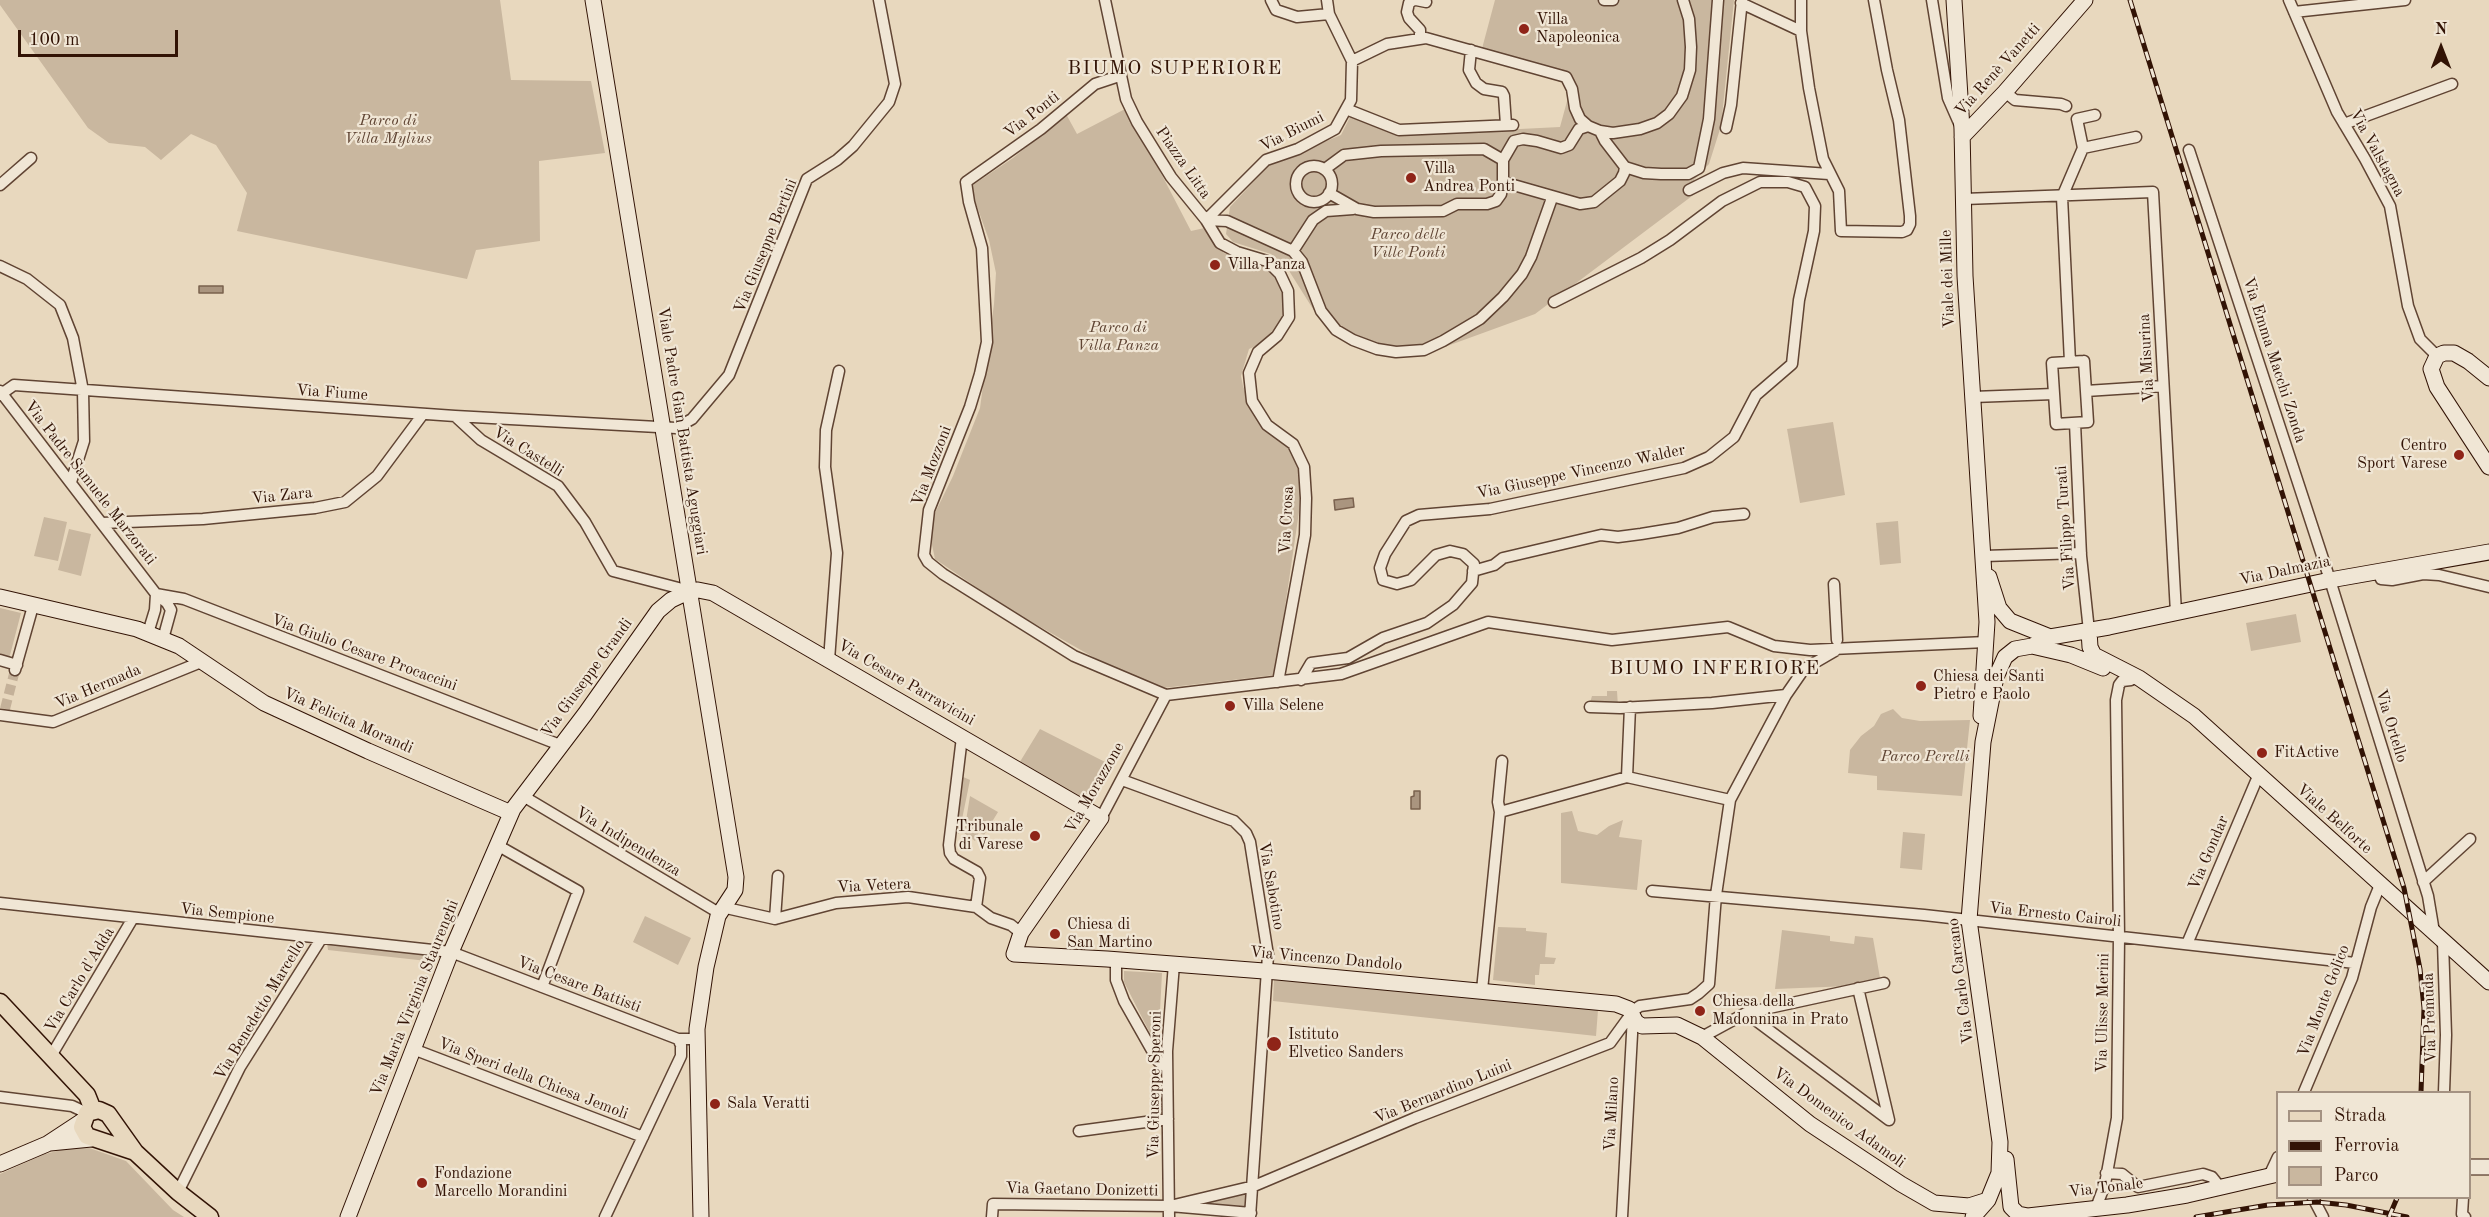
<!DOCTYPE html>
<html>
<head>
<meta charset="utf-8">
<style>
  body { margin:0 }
  #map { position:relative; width:2489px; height:1217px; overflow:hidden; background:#e8d8be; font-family:"Old Standard TT",serif }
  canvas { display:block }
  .legend { position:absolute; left:2276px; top:1091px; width:195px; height:108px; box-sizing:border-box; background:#f0e6d5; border:2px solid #a49282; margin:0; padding:8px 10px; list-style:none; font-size:18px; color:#321305 }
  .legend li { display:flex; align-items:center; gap:12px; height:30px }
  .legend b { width:30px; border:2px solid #a49282 }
  .north { position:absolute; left:2411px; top:18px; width:60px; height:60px; -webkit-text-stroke:4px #f0e6d5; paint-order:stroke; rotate:0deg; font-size:16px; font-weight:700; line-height:24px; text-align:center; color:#321305 }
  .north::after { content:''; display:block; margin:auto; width:21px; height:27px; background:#321305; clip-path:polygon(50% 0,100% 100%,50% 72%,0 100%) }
  .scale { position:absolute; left:18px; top:30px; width:160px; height:27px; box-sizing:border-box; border:3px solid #321305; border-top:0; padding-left:8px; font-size:18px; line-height:21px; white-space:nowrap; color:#321305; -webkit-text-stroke:4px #f0e6d5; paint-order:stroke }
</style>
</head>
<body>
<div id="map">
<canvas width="2489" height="1217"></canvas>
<ul class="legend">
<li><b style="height:8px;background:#e8d8be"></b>Strada</li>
<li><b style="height:8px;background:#321305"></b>Ferrovia</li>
<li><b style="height:16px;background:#c9b79f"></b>Parco</li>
</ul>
<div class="north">N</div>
<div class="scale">100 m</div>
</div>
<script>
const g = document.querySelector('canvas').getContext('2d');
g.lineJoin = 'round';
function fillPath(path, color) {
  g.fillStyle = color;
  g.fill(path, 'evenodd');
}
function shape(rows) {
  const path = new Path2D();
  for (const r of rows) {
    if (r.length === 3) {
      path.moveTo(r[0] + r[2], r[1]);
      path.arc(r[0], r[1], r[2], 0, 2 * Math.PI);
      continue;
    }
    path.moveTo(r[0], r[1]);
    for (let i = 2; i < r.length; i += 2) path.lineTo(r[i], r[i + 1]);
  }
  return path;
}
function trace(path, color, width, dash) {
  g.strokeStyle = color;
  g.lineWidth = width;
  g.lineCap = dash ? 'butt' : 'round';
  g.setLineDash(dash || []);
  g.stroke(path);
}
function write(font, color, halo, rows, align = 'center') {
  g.font = font + ' "Old Standard TT",serif';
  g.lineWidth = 4.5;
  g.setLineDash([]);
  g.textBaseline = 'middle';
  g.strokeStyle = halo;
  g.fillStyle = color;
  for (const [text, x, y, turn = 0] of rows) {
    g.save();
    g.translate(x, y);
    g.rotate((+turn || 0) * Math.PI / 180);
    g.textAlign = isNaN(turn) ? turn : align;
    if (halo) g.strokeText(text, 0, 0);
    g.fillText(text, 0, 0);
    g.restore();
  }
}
fillPath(shape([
  [0,0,500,0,511,80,591,81,605,153,539,161,540,241,476,250,467,279,237,231,247,193,216,145,191,134,161,160,145,147,109,143,88,128,0,5],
  [1495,0,1734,0,1721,126,1709,164,1694,180,1700,190,1535,314,1428,353,1341,339,1318,317,1286,266,1271,254,1233,242,1226,234,1230,207,1270,164,1341,135,1350,117,1399,135,1560,127,1572,83,1480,56],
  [1127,108,1191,231,1209,227,1216,245,1224,253,1237,259,1256,262,1277,276,1283,288,1286,303,1283,315,1289,317,1277,336,1249,349,1241,376,1243,386,1255,417,1265,430,1283,439,1296,453,1301,471,1299,512,1275,675,1163,688,1123,674,1007,608,935,559,931,540,934,515,953,476,980,408,994,304,996,273,989,240,970,187,1013,158,1066,114,1077,134],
  [1833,422,1845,495,1800,503,1787,429],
  [44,517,67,522,58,561,34,556],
  [1898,521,1901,563,1880,565,1876,523],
  [69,529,91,534,81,576,58,570],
  [0,608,21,613,9,659,0,657],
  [2296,614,2301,642,2251,651,2246,623],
  [1607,691,1617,691,1618,707,1589,706,1592,696,1607,696],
  [1893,709,1902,718,1920,721,1970,720,1962,796,1877,790,1877,776,1848,773,1850,750,1861,736,1874,726,1881,714],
  [1040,729,1113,766,1089,806,1018,765],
  [961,776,970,780,959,834,953,830],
  [970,796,998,812,984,835,979,832,975,841,964,833],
  [1572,811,1578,831,1597,835,1609,826,1623,820,1619,837,1642,840,1637,890,1561,883,1561,813],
  [1903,832,1925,834,1922,870,1900,868],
  [645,916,691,938,678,965,633,942],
  [1498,927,1526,928,1526,931,1547,933,1545,957,1556,958,1554,964,1540,964,1539,975,1535,975,1535,985,1493,980],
  [1782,930,1830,936,1830,941,1854,944,1855,936,1873,938,1880,978,1850,986,1775,989],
  [327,942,430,953,427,961,328,950],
  [1124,971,1162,973,1158,1049,1124,982],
  [1274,980,1598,1010,1596,1036,1273,1001],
  [81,1145,126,1161,173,1210,184,1217,0,1217,0,1174,45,1154],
  [1245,1187,1249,1200,1248,1211,1181,1205]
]), '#c9b79f');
const water = shape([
  [199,286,223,286,223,293,199,293,199,286],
  [1353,498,1354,507,1335,510,1334,500,1353,498],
  [1414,791,1420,791,1420,809,1411,809,1411,797,1414,796,1414,791]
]);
fillPath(water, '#aa957f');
trace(water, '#7a614e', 1.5);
trace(shape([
  [5,709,15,670]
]), '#c4b199', 10, [10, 5]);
const street = shape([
  [1105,0,1126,99,1137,122,1171,177,1206,220,1220,243,1237,252,1267,261,1280,274,1288,291,1289,317,1277,336,1258,352,1249,373,1252,401,1267,425,1293,444,1304,467,1306,498,1305,535,1278,682],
  [1327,0,1329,14],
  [1414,0,1409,3,1407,12,1409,18,1420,30,1420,39],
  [1416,0,1426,2],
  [1604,0,1613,0],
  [1801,0,1801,31,1809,88,1823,159,1839,191,1841,231,1902,232,1907,230,1910,224,1910,216,1899,120,1887,70,1874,0],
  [1932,0,1948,98,1959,123],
  [2289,0,2337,112,2365,159,2390,206,2408,306,2420,339,2437,356],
  [1741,3,1801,31],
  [2294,12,2405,0],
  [1471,50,1469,70,1476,83,1484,89,1502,92,1504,96,1506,125],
  [1352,61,1387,44,1426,38,1566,77,1572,89,1575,108,1580,119,1588,126,1600,131,1613,133,1640,129,1657,123,1669,114,1682,96,1690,70,1691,47,1689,19,1683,0],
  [1119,76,1095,84,1041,129,966,182,969,202,982,248,987,342,980,374,970,407,929,510,924,555,928,562,943,574,1074,656,1166,695,1341,674,1488,622,1612,640,1728,627,1774,646,1810,650,1986,642],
  [2005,92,2015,100,2061,104,2066,106],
  [1346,109,1399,130,1513,125],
  [2344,124,2452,84],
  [1726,128,1731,105,1742,0],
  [2083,148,2136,137],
  [2189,150,2330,580,2428,896,2434,932],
  [1314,184,18],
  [1625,167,1644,173,1661,174,1688,174,1699,168,1709,119,1718,0],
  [1325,169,1344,155,1381,151,1484,149,1503,160],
  [1503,182,1503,160,1514,141,1523,139,1537,141,1561,148,1569,145,1579,129,1588,126],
  [0,185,31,158],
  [1689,190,1723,173,1743,168,1829,174],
  [1329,193,1357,209,1374,212,1443,211,1457,204,1487,204,1496,201,1501,194,1503,182,1580,204,1594,202,1620,181,1624,173,1625,167,1605,141,1600,131],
  [1964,199,2153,192,2176,613],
  [1206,220,1227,221,1293,251,1302,262,1321,311,1336,330,1353,340,1377,349,1396,352,1424,350,1443,341,1480,319,1503,297,1522,274,1531,257,1552,198],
  [1206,220,1266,160,1298,149,1335,129,1351,100,1352,61,1329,14,1297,17,1276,10,1271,0],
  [1293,251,1313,220,1326,211,1353,209],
  [0,266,27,279,60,305,73,338,83,391,84,441,71,482],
  [2084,361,2088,422,2056,424,2052,363,2084,361],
  [2070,362,2062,197,2083,148,2077,119,2095,115],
  [0,391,156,594,167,603,171,610,163,639],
  [2086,391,2163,386],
  [0,395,14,385,455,416,676,428,692,419,729,375,807,179,837,160,853,146,889,102,895,84,879,0],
  [1973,397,2054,394],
  [455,416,481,440,558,486,585,522,613,571,690,591],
  [2075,423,2081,556,2089,631],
  [102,523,203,519,315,508,345,502,377,476,423,414],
  [1984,556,2081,553],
  [1473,571,1494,565,1503,558,1601,535,1618,537,1641,534,1678,528,1713,517,1744,514],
  [2378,571,2381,579,2392,580,2423,574,2439,575,2489,587],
  [1834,584,1837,640],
  [156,594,184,599,560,745],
  [148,633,155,610,156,594],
  [0,660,17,665],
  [829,660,837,553,825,467,826,430,839,371],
  [15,670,33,606],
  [1301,680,1311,663,1348,658,1383,638,1427,623,1453,605,1472,583,1474,564,1463,554,1450,551,1436,555,1411,580,1397,584,1383,580,1380,568,1385,554,1406,521,1419,515,1490,509,1684,468,1709,457,1734,437,1756,395,1792,364,1799,300,1814,231,1815,206,1805,187,1788,182,1760,182,1722,201,1670,240,1641,258,1554,302],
  [1590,707,1620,708,1712,703,1786,695],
  [0,715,53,722,201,662],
  [962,737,949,845,950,853,954,859,977,872,980,878,976,907],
  [1627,777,1630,707],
  [1122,780,1234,821,1246,833,1250,842,1268,955,1250,1217],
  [523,796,719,913],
  [1500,812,1627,777,1730,800],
  [1101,818,1166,695],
  [497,845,578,891,542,987],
  [2423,882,2470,839],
  [1652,891,1924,915,2355,963],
  [0,903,451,952,678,1039,697,1039],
  [722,907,775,919,836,903,908,897,976,907,991,918,1011,925,1021,933],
  [775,919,778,876],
  [2443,942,2446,1035,2444,1092],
  [2187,944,2259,774],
  [1116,960,1116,980,1124,1001,1158,1061,1167,1068],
  [1858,988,1889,1120],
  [1482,990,1500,812,1498,802,1502,761],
  [1746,1013,1889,1120],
  [1702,1037,1746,1013,1884,983],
  [413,1049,643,1137],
  [51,1056,133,918],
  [2304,1092,2352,978,2371,907,2380,885],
  [0,1097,72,1106,87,1113],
  [1079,1131,1168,1119],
  [2106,1173,2122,1174,2138,1187,2203,1174,2212,1177,2220,1187],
  [2270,1174,2278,1157],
  [178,1192,240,1067,321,939],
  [2313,1198,2323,1217],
  [2463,1198,2462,1214,2465,1217],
  [1170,1206,1254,1186,1415,1118,1610,1043,1634,1010,1640,1006,1690,999,1699,993,1709,984,1716,895,1730,800,1786,695,1804,669,1835,651],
  [2096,1208,2105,1184,2117,1118,2119,937,2116,700,2119,685,2122,681,2131,680],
  [605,1217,681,1056,681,1045,678,1039],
  [992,1217,993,1204,1170,1206,1251,1213],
  [1169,1217,1167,1051,1174,964],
  [1622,1217,1633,1016]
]);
const secondary = shape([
  [593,0,736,877,735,890,718,916,706,967,697,1029,701,1217],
  [1954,0,1962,129,1965,276,1987,622,1981,716],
  [1962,137,2005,92,2085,0],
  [2489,378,2468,361,2454,353,2444,353,2437,356,2431,369,2437,387,2489,467],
  [1989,577,1999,608,2010,621,2050,637],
  [0,597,137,629,179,646,264,703,368,751,511,813],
  [2089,631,2090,647,2094,655,2139,678,2194,716,2489,982],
  [2032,646,2071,655,2103,668],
  [50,1143,91,1139],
  [2006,1159,2011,1207,2018,1214,2028,1216,2127,1205,2187,1195,2278,1174],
  [0,1164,47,1144,82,1121],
  [2470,1167,2489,1167],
  [348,1217,451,952,513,809,585,714,658,611,671,600,690,591,698,590,713,593,1101,818,1021,933,1014,954,1107,959,1277,972,1616,1004,1629,1009,1636,1022,1642,1026,1677,1025,1702,1037,1810,1124,1901,1184,1934,1203,1969,1206,1988,1200],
  [1973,1217,1988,1200,1999,1173,2000,1142,1969,920,1983,742,1996,677,2005,657,2015,649,2032,646,2050,637,2109,627,2330,580,2489,552]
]);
const primary = shape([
  [0,1002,87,1095,93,1110],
  [135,1152,87,1136,82,1127,87,1113,99,1110,108,1114,135,1152,178,1192,210,1217]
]);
trace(street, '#604433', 13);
trace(secondary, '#321305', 17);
trace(primary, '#321305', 19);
trace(street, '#f0e6d5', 10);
trace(secondary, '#f0e6d5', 15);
trace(primary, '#e8d8be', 16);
const rail = shape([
  [2130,0,2404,888,2420,969,2424,1008,2421,1092],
  [2196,1217,2268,1205,2317,1202,2346,1205,2407,1217],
  [2389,1217,2397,1198]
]);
trace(rail, '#321305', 5);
trace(rail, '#f0e6d5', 3, [9]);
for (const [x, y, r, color] of [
  [1524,29,6,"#8f2418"],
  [1411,178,6,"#8f2418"],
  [1215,265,6,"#8f2418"],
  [2459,455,6,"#8f2418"],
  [1921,686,6,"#8f2418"],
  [1230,706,6,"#8f2418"],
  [2262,753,6,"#8f2418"],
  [1035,836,6,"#8f2418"],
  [1055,934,6,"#8f2418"],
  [1700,1011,6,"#8f2418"],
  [1274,1044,8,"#8f2418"],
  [715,1104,6,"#8f2418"],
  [422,1183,6,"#8f2418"]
]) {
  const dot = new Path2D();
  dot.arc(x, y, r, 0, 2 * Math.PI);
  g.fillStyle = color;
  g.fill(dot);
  trace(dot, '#f0e6d5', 2);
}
write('16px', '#321305', '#f0e6d5', [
  ["Villa",1536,20],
  ["Napoleonica",1536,38],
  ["Villa",1423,169],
  ["Andrea Ponti",1423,187],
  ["Villa Panza",1227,265],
  ["Centro",2447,446,"right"],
  ["Sport Varese",2447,464,"right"],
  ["Chiesa dei Santi",1933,677],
  ["Pietro e Paolo",1933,695],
  ["Villa Selene",1242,706],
  ["FitActive",2274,753],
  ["Tribunale",1023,827,"right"],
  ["di Varese",1023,845,"right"],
  ["Chiesa di",1067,925],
  ["San Martino",1067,943],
  ["Chiesa della",1712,1002],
  ["Madonnina in Prato",1712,1020],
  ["Istituto",1288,1035],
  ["Elvetico Sanders",1288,1053],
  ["Sala Veratti",727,1104],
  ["Fondazione",434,1174],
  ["Marcello Morandini",434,1192]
], 'left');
write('16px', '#321305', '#f0e6d5', [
  ["Via Renè Vanetti",1998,70,-48],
  ["Via Ponti",1032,115,-38],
  ["Via Biumi",1292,132,-27],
  ["Via Valstagna",2377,153,61],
  ["Piazza Litta",1183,163,55],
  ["Via Giuseppe Bertini",766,246,-68],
  ["Viale dei Mille",1948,279,-92],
  ["Via Misurina",2147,358,-93],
  ["Via Emma Macchi Zonda",2274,360,72],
  ["Via Fiume",332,393,4],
  ["Viale Padre Gian Battista Aguggiari",682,431,81],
  ["Via Castelli",528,452,32],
  ["Via Mozzoni",932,466,-69],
  ["Via Giuseppe Vincenzo Walder",1581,472,-12],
  ["Via Padre Samuele Marzorati",90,483,52],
  ["Via Zara",282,496,-6],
  ["Via Crosa",1287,520,-87],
  ["Via Filippo Turati",2066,528,-94],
  ["Via Dalmazia",2285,571,-12],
  ["Via Giulio Cesare Procaccini",364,653,20],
  ["Via Giuseppe Grandi",587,678,-54],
  ["Via Cesare Parravicini",906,683,30],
  ["Via Hermada",98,687,-23],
  ["Via Felicita Morandi",348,721,24],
  ["Via Ortello",2391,726,73],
  ["Via Morazzone",1095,788,-60],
  ["Viale Belforte",2334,819,42],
  ["Via Indipendenza",628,842,31],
  ["Via Gondar",2209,853,-67],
  ["Via Vetera",874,886,-3],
  ["Via Sabotino",1271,886,80],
  ["Via Sempione",227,914,6],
  ["Via Ernesto Cairoli",2055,915,6],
  ["Via Vincenzo Dandolo",1326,959,5],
  ["Via Carlo d'Adda",80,980,-59],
  ["Via Carlo Carcano",1961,981,-97],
  ["Via Cesare Battisti",579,985,21],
  ["Via Maria Virginia Staurenghi",415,998,-68],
  ["Via Monte Golico",2324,1001,-69],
  ["Via Benedetto Marcello",260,1010,-59],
  ["Via Ulisse Merini",2103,1013,-89],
  ["Via Premuda",2430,1018,-92],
  ["Via Speri della Chiesa Jemoli",533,1079,21],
  ["Via Giuseppe Speroni",1155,1085,-89],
  ["Via Bernardino Luini",1443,1092,-22],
  ["Via Milano",1612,1114,-87],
  ["Via Domenico Adamoli",1839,1118,36],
  ["Via Tonale",2106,1188,-7],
  ["Via Gaetano Donizetti",1082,1190,1]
]);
write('italic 16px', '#5f4433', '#f0e6d5', [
  ["Parco di",388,121],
  ["Villa Mylius",388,139],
  ["Parco delle",1408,235],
  ["Ville Ponti",1408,253],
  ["Parco di",1118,328],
  ["Villa Panza",1118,346],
  ["Parco Perelli",1925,757]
]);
g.letterSpacing = '1.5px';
write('20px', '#321305', '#f0e6d5', [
  ["BIUMO SUPERIORE",1175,69],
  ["BIUMO INFERIORE",1715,669]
]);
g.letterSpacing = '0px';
</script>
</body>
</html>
